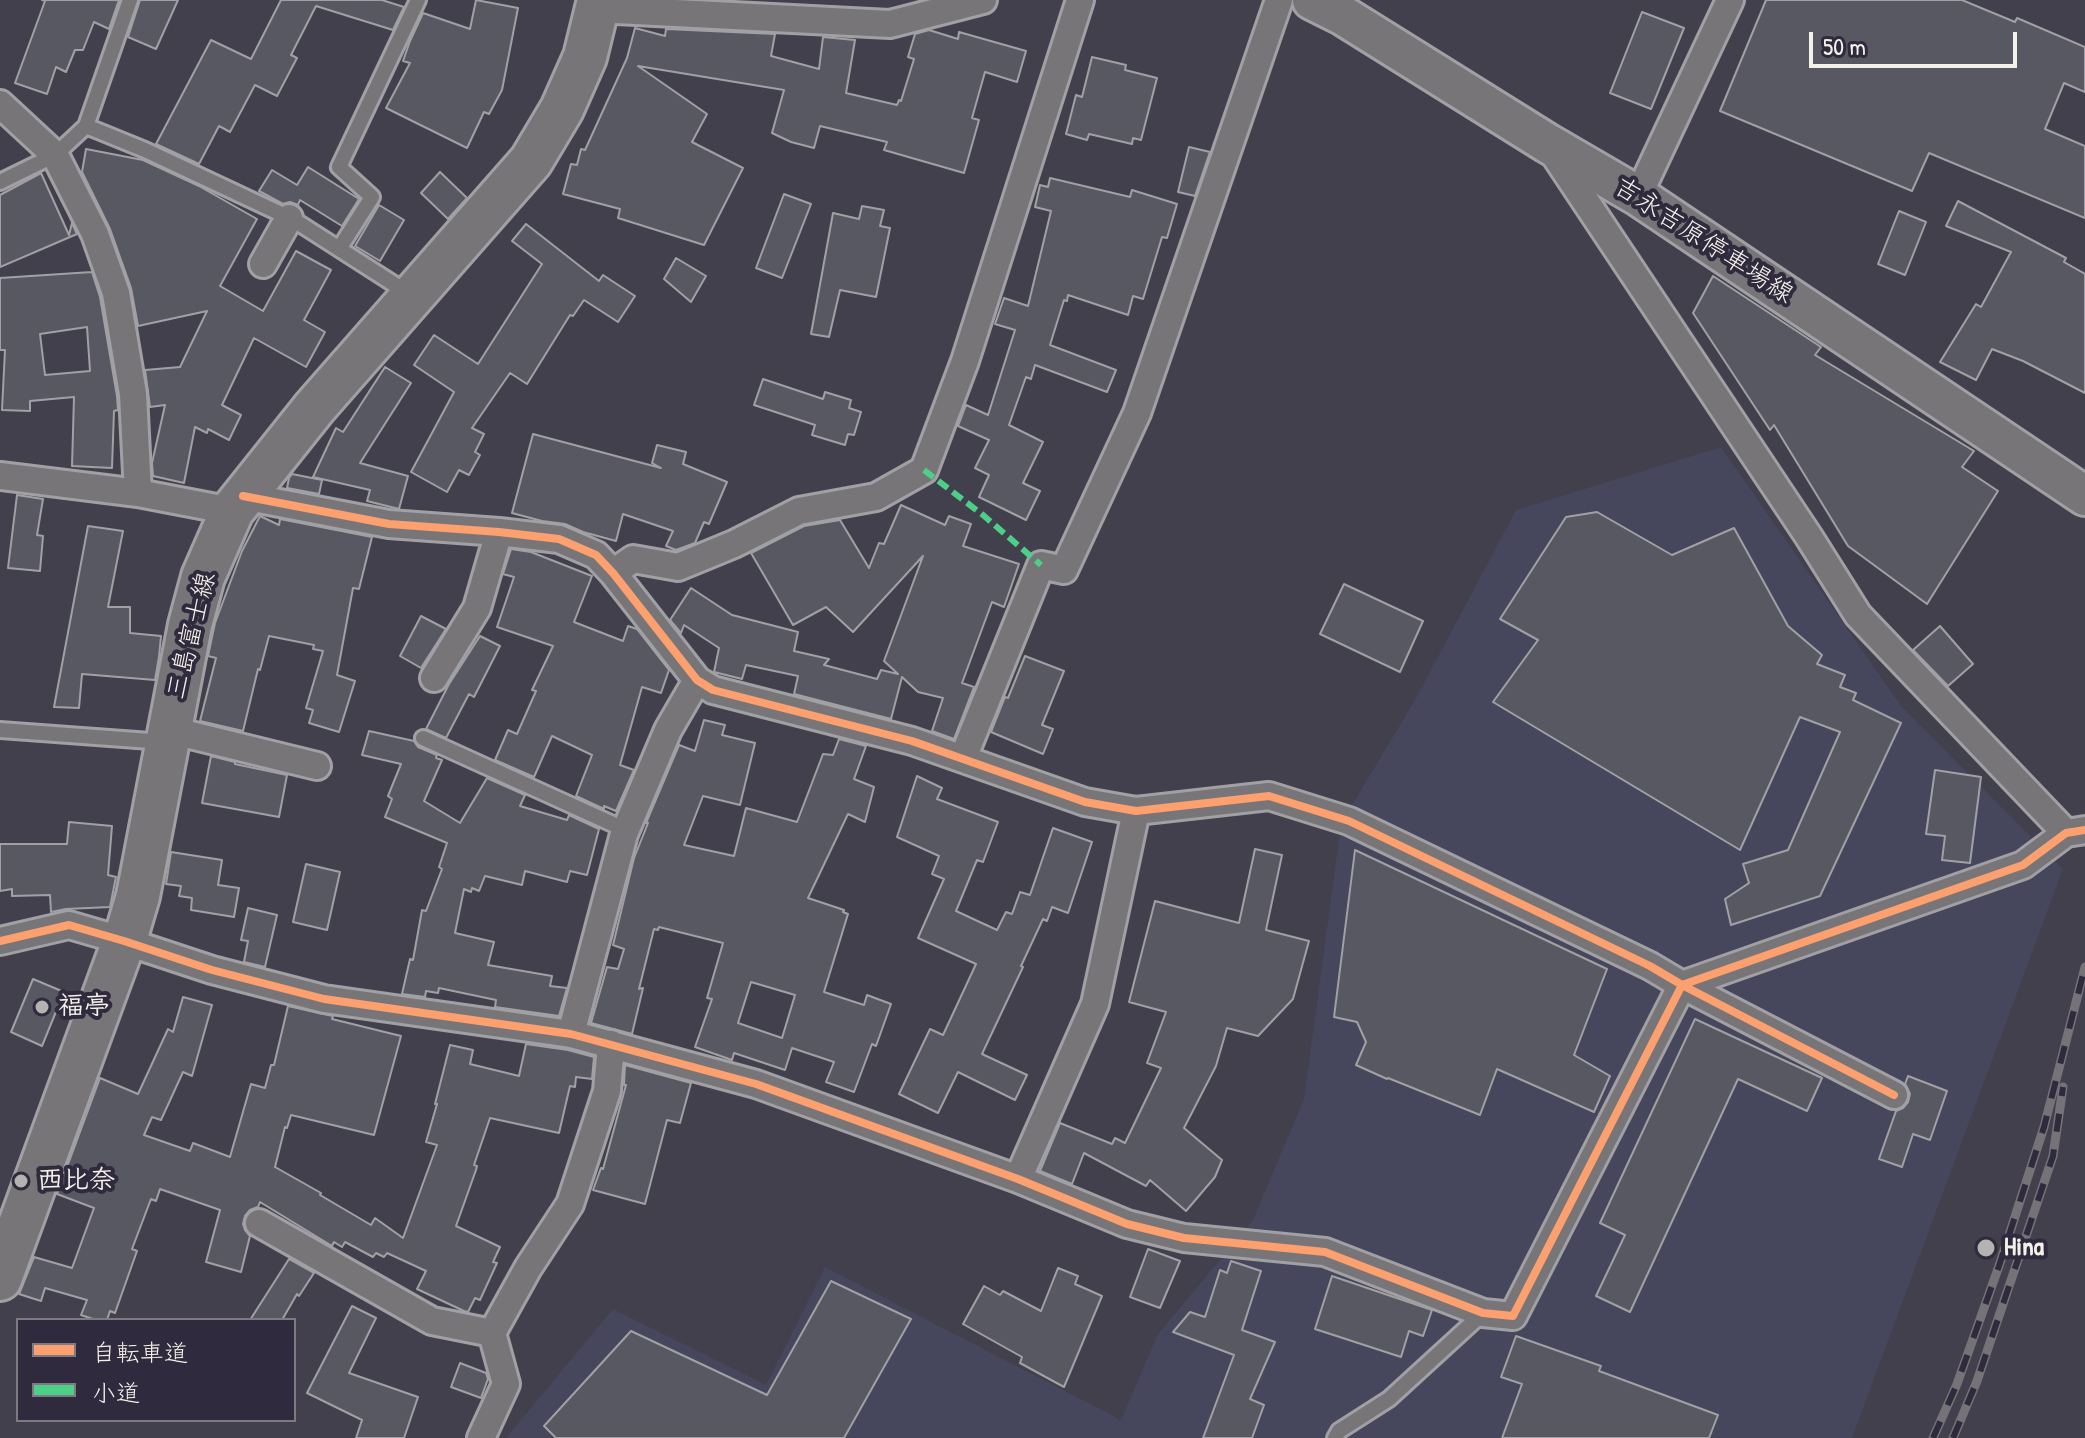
<!DOCTYPE html>
<html>
<head>
<meta charset="utf-8">
<style>
  body { margin:0 }
  #map { position:relative; width:2085px; height:1438px; overflow:hidden; background:#41404c; font-family:"Patrick Hand","Klee One",sans-serif }
  canvas { display:block }
  .legend { position:absolute; left:16px; top:1318px; width:280px; height:104px; box-sizing:border-box; background:#2f2a3d; border:2px solid #7e7a81; margin:0; padding:10px 14px; list-style:none; font-size:24px; color:#f4f1e8 }
  .legend li { display:flex; align-items:center; gap:16px; height:40px }
  .legend b { width:40px; border:2px solid #7e7a81 }
  .scale { position:absolute; left:1809px; top:32px; width:208px; height:36px; box-sizing:border-box; border:4px solid #f4f1e8; border-top:0; padding-left:10px; font-size:24px; line-height:28px; white-space:nowrap; color:#f4f1e8; -webkit-text-stroke:6px #2f2a3d; paint-order:stroke }
</style>
</head>
<body>
<div id="map">
<canvas width="2085" height="1438"></canvas>
<ul class="legend">
<li><b style="height:10px;background:#fca06f"></b>自転車道</li>
<li><b style="height:10px;background:#4dcf88"></b>小道</li>
</ul>
<div class="scale">50 m</div>
</div>
<script>
const g = document.querySelector('canvas').getContext('2d');
g.lineJoin = 'round';
function fillPath(path, color) {
  g.fillStyle = color;
  g.fill(path, 'evenodd');
}
function shape(rows) {
  const path = new Path2D();
  for (const r of rows) {
    path.moveTo(r[0], r[1]);
    for (let i = 2; i < r.length; i += 2) path.lineTo(r[i], r[i + 1]);
  }
  return path;
}
function trace(path, color, width, dash) {
  g.strokeStyle = color;
  g.lineWidth = width;
  g.lineCap = dash ? 'butt' : 'round';
  g.setLineDash(dash || []);
  g.stroke(path);
}
function write(font, color, halo, rows, align = 'center') {
  g.font = font + ' "Patrick Hand","Klee One",sans-serif';
  g.lineWidth = 8;
  g.setLineDash([]);
  g.textBaseline = 'middle';
  g.strokeStyle = halo;
  g.fillStyle = color;
  for (const [text, x, y, turn = 0] of rows) {
    g.save();
    g.translate(x, y);
    g.rotate((+turn || 0) * Math.PI / 180);
    g.textAlign = isNaN(turn) ? turn : align;
    if (halo) g.strokeText(text, 0, 0);
    g.fillText(text, 0, 0);
    g.restore();
  }
}
fillPath(shape([
  [1721,447,1901,706,2063,869,1852,1438,506,1438,613,1309,766,1385,825,1267,1121,1420,1158,1334,1253,1220,1304,1099,1339,839,1352,805,1415,700,1516,510]
]), '#46465c');
const building = shape([
  [42,0,119,0,109,29,94,22,83,50,75,50,66,72,56,67,47,94,15,83,45,1,42,0],
  [140,0,178,0,156,49,128,37,140,0],
  [281,0,382,0,404,7,393,30,316,6,291,55,297,58,277,96,255,85,230,132,219,126,199,164,156,144,211,40,251,59,281,0],
  [476,0,518,8,502,90,489,114,484,112,467,148,386,108,410,63,403,61,410,41,423,13,470,29,476,0],
  [1766,0,1962,0,2015,22,2017,18,2085,47,2085,92,2064,83,2045,129,2085,146,2085,218,1929,153,1912,191,1720,111,1766,0],
  [1642,12,1684,28,1651,109,1610,93,1642,12],
  [635,28,665,36,666,29,775,34,771,56,819,69,823,37,855,40,846,93,897,105,899,100,901,101,914,59,908,57,915,34,929,30,958,39,959,32,1026,51,1017,82,985,72,972,118,979,120,964,173,884,150,887,142,820,126,814,148,791,142,772,133,784,90,638,66,707,114,692,142,743,168,704,245,618,218,620,209,563,194,571,164,577,165,581,149,585,150,627,58,635,28],
  [1092,57,1126,65,1125,70,1157,78,1141,140,1133,138,1132,144,1089,134,1087,140,1066,134,1076,95,1082,97,1092,57],
  [1189,147,1210,152,1195,196,1178,192,1189,147],
  [86,149,143,160,199,186,257,219,220,286,263,311,296,251,331,270,304,320,325,332,306,367,254,338,222,405,241,415,229,440,208,429,207,433,195,427,184,483,153,476,152,463,165,405,150,407,145,370,180,367,207,311,138,326,131,288,110,229,82,172,86,149],
  [308,167,359,199,342,226,300,200,298,205,290,202,283,204,259,191,272,170,297,185,308,167],
  [440,172,467,198,448,219,421,193,440,172],
  [41,173,69,235,72,223,77,234,0,267,0,195,41,173],
  [1050,178,1130,197,1132,190,1177,204,1167,238,1162,237,1143,299,1133,296,1128,315,1068,295,1067,301,1064,300,1050,345,1116,370,1107,392,1035,365,1031,379,1026,377,1009,425,1043,442,1023,483,1040,491,1026,520,979,497,989,475,975,468,989,440,958,426,966,405,988,415,1015,330,995,324,1004,298,1028,306,1051,211,1035,207,1040,185,1048,187,1050,178],
  [784,194,811,204,782,278,756,268,784,194],
  [1958,201,2066,258,2064,262,2085,274,2085,393,2023,361,1992,349,1976,380,1940,362,1976,304,1981,307,2011,252,1946,226,1958,201],
  [379,205,404,220,380,261,355,246,379,205],
  [862,206,884,210,880,226,890,228,876,297,840,290,829,337,811,334,833,213,859,219,862,206],
  [1899,211,1926,222,1905,275,1878,264,1899,211],
  [526,224,599,281,603,275,635,296,618,322,584,300,573,316,570,315,527,384,510,373,472,428,484,434,475,452,480,455,469,475,459,470,447,492,411,472,454,392,414,365,434,335,478,364,542,264,512,241,526,224],
  [676,258,706,276,691,302,664,279,676,258],
  [92,272,100,297,117,396,118,410,114,411,112,468,72,466,74,397,30,401,30,411,2,410,5,350,0,350,0,278,92,272],
  [87,327,90,371,45,375,40,334,87,327],
  [1713,276,1821,347,1815,355,1974,451,1962,467,1998,491,1927,604,1848,546,1774,425,1770,430,1693,313,1713,276],
  [385,367,411,383,360,463,408,476,399,509,367,501,370,490,313,477,336,428,343,432,385,367],
  [763,379,823,399,825,392,851,400,849,408,861,412,854,435,848,434,845,445,812,435,815,425,754,405,763,379],
  [533,434,661,468,652,463,657,445,686,452,683,464,727,482,709,524,704,522,695,543,676,550,666,546,673,531,623,514,616,541,583,532,565,524,542,521,512,513,533,434],
  [292,474,322,480,319,494,287,488,289,478,292,474],
  [17,495,43,499,37,535,43,536,40,571,8,568,17,495],
  [901,505,945,525,949,516,971,524,963,546,1019,564,1004,607,992,602,962,683,974,687,954,739,932,731,943,698,918,692,902,677,891,719,794,694,798,676,746,665,742,679,714,672,719,648,684,625,681,633,670,620,691,588,732,615,798,632,794,651,829,659,824,665,877,679,881,670,898,674,884,661,923,556,853,632,826,607,793,625,751,553,804,526,840,520,869,568,879,543,884,544,901,505],
  [1597,512,1672,555,1734,528,1788,626,1822,655,1817,664,1845,675,1840,687,1856,693,1853,700,1901,723,1820,896,1731,925,1725,899,1749,883,1743,864,1788,850,1840,732,1800,717,1740,850,1493,702,1538,640,1500,619,1566,517,1597,512],
  [260,516,279,525,280,519,372,537,359,589,353,588,337,675,355,681,339,732,309,723,313,710,306,708,323,651,313,649,314,645,269,636,260,670,258,669,243,731,200,721,216,658,208,656,215,623,242,551,260,516],
  [88,526,123,531,108,607,130,607,130,633,161,636,159,657,155,680,82,674,79,708,54,707,88,526],
  [511,549,531,552,592,576,574,622,623,641,628,626,637,629,669,670,661,693,642,687,620,765,634,770,616,811,604,806,604,809,576,796,592,755,552,736,534,777,495,760,508,730,517,734,536,691,532,690,553,646,497,627,514,577,503,574,511,549],
  [1344,584,1423,621,1400,672,1320,634,1344,584],
  [421,616,446,629,421,668,400,656,421,616],
  [1940,626,1973,664,1948,686,1913,650,1940,626],
  [480,636,500,646,474,697,469,694,446,738,426,729,449,684,480,636],
  [1025,656,1064,671,1042,725,1053,729,1043,754,991,732,1005,697,1008,698,1025,656],
  [704,720,725,725,722,735,755,743,740,805,703,796,684,845,734,856,746,808,797,822,823,754,833,755,839,739,866,746,854,779,874,787,865,822,848,814,808,898,844,910,843,912,848,914,824,992,864,1005,867,995,891,1004,876,1046,872,1044,854,1092,826,1082,834,1062,792,1048,785,1070,734,1053,732,1060,695,1047,712,999,707,998,723,943,659,927,658,930,654,929,639,989,643,988,632,1034,591,1023,607,967,618,969,624,949,613,945,634,858,648,823,646,823,679,745,695,751,704,720],
  [751,982,795,995,782,1038,738,1023,751,982],
  [369,731,414,741,418,747,437,755,436,758,442,760,424,801,460,823,487,778,525,795,520,806,567,820,569,815,599,829,587,875,570,871,567,882,525,871,522,885,485,876,479,891,472,888,471,892,464,889,455,933,494,942,488,965,552,976,550,986,567,988,559,1016,495,1007,496,1000,439,988,438,993,426,991,425,997,402,994,410,959,413,960,422,910,426,911,442,869,439,867,447,843,385,817,392,799,388,796,401,764,362,755,369,731],
  [211,756,235,762,235,764,287,775,279,817,202,803,211,756],
  [1935,770,1981,777,1970,863,1942,860,1945,836,1926,834,1935,770],
  [917,776,942,788,937,799,998,822,983,862,977,860,956,911,997,930,1006,912,1012,914,1020,892,1030,895,1053,828,1092,842,1068,913,1052,907,1047,921,1043,919,1021,966,1023,967,982,1054,1027,1075,1015,1100,958,1072,938,1113,899,1094,930,1029,943,1035,976,964,918,938,944,879,932,874,939,856,897,837,917,776],
  [69,822,112,826,108,875,116,877,110,907,66,909,51,912,50,895,12,896,12,889,0,891,0,844,67,844,69,822],
  [1255,849,1282,855,1266,930,1309,941,1293,999,1258,1036,1227,1028,1216,1066,1184,1128,1222,1160,1215,1177,1186,1211,1150,1180,1146,1186,1084,1153,1072,1184,1040,1171,1060,1123,1112,1144,1115,1138,1125,1143,1161,1068,1147,1063,1166,1012,1129,1002,1155,901,1239,923,1255,849],
  [1355,850,1607,969,1574,1055,1610,1076,1594,1112,1497,1069,1480,1115,1388,1078,1387,1079,1356,1065,1366,1042,1357,1022,1334,1017,1355,850],
  [171,852,222,860,218,885,239,888,234,917,191,910,192,898,179,896,181,886,166,884,171,852],
  [306,864,340,872,327,930,293,922,306,864],
  [248,908,277,915,265,967,244,962,248,941,241,940,248,908],
  [33,979,64,992,42,1046,11,1032,33,979],
  [183,997,212,1005,192,1076,183,1072,161,1120,152,1117,144,1135,190,1151,193,1143,230,1157,251,1084,265,1088,271,1065,274,1065,288,1006,333,1016,332,1019,401,1036,374,1135,291,1115,287,1128,285,1127,275,1167,321,1193,320,1195,371,1225,375,1218,403,1238,437,1145,426,1142,437,1104,435,1104,450,1045,473,1050,470,1064,519,1076,526,1044,568,1050,594,1057,592,1079,576,1077,575,1087,570,1086,559,1133,490,1118,474,1165,477,1166,476,1170,456,1226,500,1247,493,1262,497,1263,480,1300,475,1298,468,1312,464,1311,417,1289,426,1271,387,1253,384,1257,376,1253,373,1257,345,1242,342,1247,334,1242,332,1246,260,1202,258,1207,250,1210,245,1216,243,1224,245,1230,250,1236,241,1272,206,1262,220,1210,160,1189,156,1201,151,1199,132,1249,137,1251,115,1313,110,1311,107,1320,96,1320,81,1315,87,1300,45,1288,41,1301,19,1294,34,1257,72,1268,94,1208,57,1194,100,1078,138,1094,168,1029,173,1032,183,997],
  [1695,1019,1822,1078,1807,1111,1738,1079,1630,1312,1596,1296,1625,1235,1600,1223,1695,1019],
  [625,1065,691,1083,680,1123,667,1120,645,1204,593,1190,601,1168,603,1169,626,1085,624,1085,625,1065],
  [1908,1076,1947,1091,1930,1140,1913,1134,1902,1167,1879,1159,1896,1111,1903,1108,1908,1102,1910,1094,1905,1084,1908,1076],
  [1148,1249,1180,1261,1160,1308,1130,1297,1148,1249],
  [289,1259,314,1273,299,1296,297,1294,282,1320,250,1320,289,1259],
  [1231,1261,1261,1271,1242,1330,1275,1342,1250,1399,1264,1405,1252,1438,1203,1438,1234,1355,1173,1332,1190,1312,1205,1317,1220,1270,1227,1273,1231,1261],
  [1058,1268,1078,1276,1075,1284,1102,1296,1064,1387,1020,1363,1022,1357,963,1324,984,1286,1000,1295,1003,1291,1041,1311,1058,1268],
  [1332,1276,1432,1310,1423,1336,1409,1331,1401,1357,1315,1329,1332,1276],
  [831,1281,911,1319,844,1438,556,1438,544,1426,631,1331,767,1395,831,1281],
  [352,1306,376,1318,349,1373,418,1397,404,1438,356,1438,362,1420,307,1393,352,1306],
  [1516,1336,1601,1366,1599,1371,1718,1415,1709,1438,1502,1438,1522,1384,1501,1377,1516,1336],
  [460,1363,486,1373,488,1379,481,1398,451,1387,460,1363]
]);
fillPath(building, '#585863');
trace(building, '#a1a0a4', 2);
const lane = shape([
  [86,126,145,150,294,220,411,295],
  [0,182,55,155,86,126,130,0],
  [339,249,372,197,339,167,418,0],
  [0,730,164,742],
  [423,738,626,830],
  [1335,1438,1339,1431,1389,1399,1483,1313]
]);
const street = shape([
  [597,9,890,24,983,0],
  [0,104,55,155,95,234,116,293,133,394,138,493],
  [1550,148,1809,537,1858,615,2066,833],
  [1638,196,1730,0],
  [263,264,289,218],
  [0,476,138,493,232,511],
  [243,496,389,524,499,532,559,539,596,555,613,573,697,680,713,690,912,741,1085,802,1136,811,1269,796,1349,821,1650,966,1682,985,1894,1095],
  [613,573,633,559,678,567,734,544,799,511,876,497,924,470,965,361,1080,0],
  [434,678,477,608,499,532],
  [170,730,317,766],
  [963,758,1041,565,1064,570,1137,413,1279,0],
  [0,941,69,925,124,941,212,970,324,999,571,1034,756,1084,1018,1179,1127,1224,1184,1238,1325,1252,1483,1313,1513,1316,1682,985,2023,865,2066,833,2085,830],
  [571,1034,624,834,668,730,697,680],
  [1018,1179,1095,1004,1136,811],
  [259,1223,432,1321,492,1333],
  [481,1438,506,1384,492,1333,528,1268,570,1204,607,1091,611,1044]
]);
const secondary = shape([
  [1312,0,1342,15,1547,143,1638,196,2085,496]
]);
const primary = shape([
  [0,1279,127,933,138,896,190,625,203,577,232,511,315,407,531,161,562,109,585,57,599,0]
]);
trace(lane, '#a1a0a4', 20);
trace(street, '#a1a0a4', 32);
trace(secondary, '#a1a0a4', 44);
trace(primary, '#a1a0a4', 48);
trace(lane, '#777577', 14);
trace(street, '#777577', 26);
trace(secondary, '#777577', 38);
trace(primary, '#777577', 42);
const rail = shape([
  [1933,1438,1957,1384,1999,1266,2044,1127,2085,967],
  [1953,1438,1977,1381,2053,1156,2063,1087]
]);
trace(rail, '#757377', 9);
trace(rail, '#2f2a3d', 6, [18]);
trace(shape([
  [924,470,983,515,1041,565]
]), '#4dcf88', 6, [12, 6]);
trace(shape([
  [243,496,389,524,499,532,559,539,596,555,613,573,697,680,713,690,912,741,1085,802,1136,811,1269,796,1349,821,1650,966,1682,985,1894,1095],
  [0,941,69,925,124,941,212,970,324,999,571,1034,756,1084,1018,1179,1127,1224,1184,1238,1325,1252,1483,1313,1513,1316,1682,985,2023,865,2066,833,2085,830]
]), '#fca06f', 8);
for (const [x, y, r, color] of [
  [42,1007,8,"#b5b3b1"],
  [21,1181,8,"#b5b3b1"],
  [1986,1248,10,"#b5b3b1"]
]) {
  const dot = new Path2D();
  dot.arc(x, y, r, 0, 2 * Math.PI);
  g.fillStyle = color;
  g.fill(dot);
  trace(dot, '#2f2a3d', 3);
}
write('26px', '#f4f1e8', '#2f2a3d', [
  ["吉永吉原停車場線",1703,241,33],
  ["三島富士線",192,636,-76]
]);
write('bold 26px', '#f4f1e8', '#2f2a3d', [
  ["福亭",58,1007],
  ["西比奈",37,1181],
  ["Hina",2004,1248]
], 'left');
</script>
</body>
</html>
